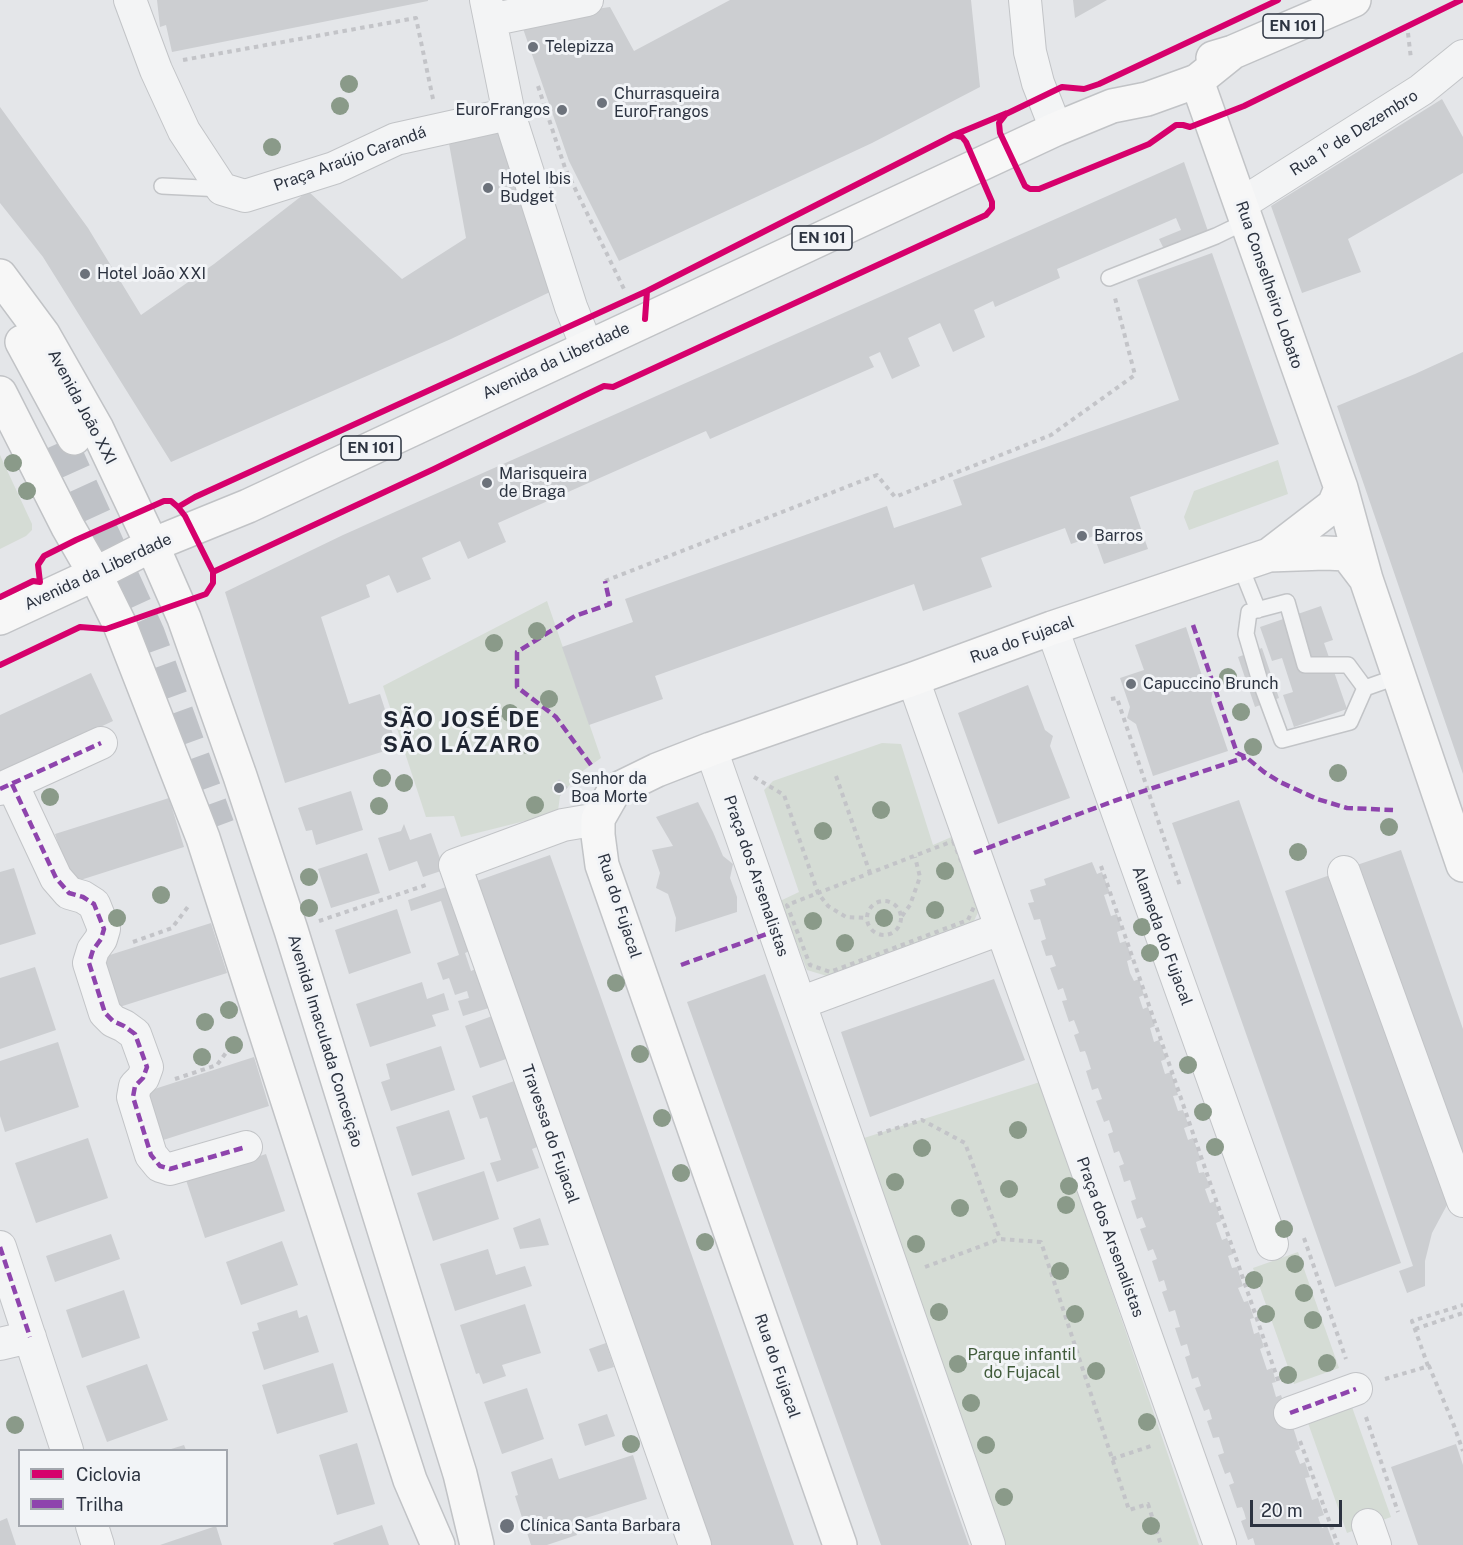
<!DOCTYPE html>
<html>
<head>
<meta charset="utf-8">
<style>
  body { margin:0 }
  #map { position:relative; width:1463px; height:1545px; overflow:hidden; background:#e4e6e9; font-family:"Public Sans",sans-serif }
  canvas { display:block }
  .legend { position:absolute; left:18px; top:1449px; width:210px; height:78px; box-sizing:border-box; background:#f2f4f7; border:2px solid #a3a7ae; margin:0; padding:8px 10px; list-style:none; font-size:18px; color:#2c3340 }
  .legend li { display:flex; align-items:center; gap:12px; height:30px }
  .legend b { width:30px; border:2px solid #a3a7ae }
  .scale { position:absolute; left:1250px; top:1500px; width:92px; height:27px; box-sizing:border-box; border:3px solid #2c3340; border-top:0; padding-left:8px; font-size:18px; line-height:21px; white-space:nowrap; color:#2c3340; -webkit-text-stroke:4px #f2f4f7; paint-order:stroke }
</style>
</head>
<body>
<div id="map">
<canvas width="1463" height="1545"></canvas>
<ul class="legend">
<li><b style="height:8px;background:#d6006c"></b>Ciclovia</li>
<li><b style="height:8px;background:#8e44ad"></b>Trilha</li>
</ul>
<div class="scale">20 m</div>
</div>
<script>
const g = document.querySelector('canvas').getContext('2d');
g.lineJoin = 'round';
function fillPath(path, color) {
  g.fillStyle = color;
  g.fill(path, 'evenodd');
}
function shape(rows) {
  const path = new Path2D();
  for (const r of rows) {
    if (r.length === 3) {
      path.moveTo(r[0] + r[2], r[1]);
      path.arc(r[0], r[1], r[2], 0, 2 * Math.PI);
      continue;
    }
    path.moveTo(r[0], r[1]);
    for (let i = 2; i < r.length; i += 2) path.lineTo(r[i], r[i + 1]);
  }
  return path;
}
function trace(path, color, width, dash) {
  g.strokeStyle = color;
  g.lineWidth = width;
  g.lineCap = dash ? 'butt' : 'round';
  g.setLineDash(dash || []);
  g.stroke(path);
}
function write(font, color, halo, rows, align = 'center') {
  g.font = font + ' "Public Sans",sans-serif';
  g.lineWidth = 6;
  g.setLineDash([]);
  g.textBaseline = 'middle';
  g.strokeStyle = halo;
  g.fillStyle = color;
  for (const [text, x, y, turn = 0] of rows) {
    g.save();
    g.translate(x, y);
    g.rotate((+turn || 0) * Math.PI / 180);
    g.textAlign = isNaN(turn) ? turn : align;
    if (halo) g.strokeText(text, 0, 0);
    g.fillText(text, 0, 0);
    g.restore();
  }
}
fillPath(shape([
  [0,455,32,524,32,530,26,536,0,549],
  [1278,460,1288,494,1189,530,1184,517,1194,491],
  [547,601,601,758,577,775,568,787,559,779,552,788,560,796,557,818,525,821,461,837,454,816,426,817,383,686],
  [882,743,901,744,933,845,956,835,983,902,972,925,830,977,807,970,780,901,799,892,764,790,773,781],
  [1040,1082,1199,1545,1006,1545,864,1138],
  [1298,1252,1339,1368,1294,1384,1253,1268],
  [1352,1407,1391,1517,1347,1533,1308,1423]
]), '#d5dcd5');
fillPath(shape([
  [157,0,428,0,428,1,172,52,166,25,160,27],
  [730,0,971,0,980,87,872,143,619,261,569,161,520,20,610,7,634,51],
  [1073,0,1107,0,1075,18],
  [1442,99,1463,137,1463,173,1348,239,1361,272,1302,293,1271,206],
  [0,107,88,228,141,315,214,264,308,191,402,279,466,238,448,138,501,127,550,292,451,339,171,462,43,257,0,203],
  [1184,162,1209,234,1166,253,1159,239,1181,230,1176,218,1057,269,1060,278,995,307,993,301,974,310,985,337,953,352,940,323,908,338,920,366,892,379,880,352,869,357,874,367,710,439,706,431,498,523,506,542,468,559,460,541,422,558,431,579,397,593,389,575,366,585,370,597,321,617,349,704,380,694,397,747,285,783,225,592,343,535],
  [1212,253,1279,444,1130,497,1148,549,1104,564,1094,536,1071,544,1065,528,981,558,992,587,923,611,914,584,655,676,663,699,589,725,562,647,633,622,625,599,887,506,894,528,962,505,953,480,1179,400,1137,280],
  [1463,352,1463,774,1337,406,1415,374],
  [1321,606,1333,640,1324,643,1347,709,1294,727,1283,695,1293,692,1282,658,1272,661,1260,627],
  [1186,627,1204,682,1213,689,1211,701,1228,751,1153,776,1136,724,1127,718,1130,707,1120,678,1144,670,1135,645],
  [1262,648,1279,698,1255,707,1238,657],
  [91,673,113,721,0,774,0,715],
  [1028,685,1045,730,1053,736,1050,746,1070,798,998,824,958,713],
  [559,779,568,787,560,796,551,788],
  [351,791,363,830,316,845,312,830,306,831,298,808],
  [169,798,184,847,71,883,55,834],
  [1239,800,1401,1263,1335,1287,1172,823],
  [698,802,713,832,723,856,733,864,730,878,737,897,737,912,675,932,676,918,668,894,656,888,660,873,652,850,673,846,656,817],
  [404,824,410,840,431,833,444,870,423,877,417,861,389,871,378,838,401,831],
  [1401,850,1463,1029,1463,1173,1351,867],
  [367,853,380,893,331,908,318,869],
  [550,855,599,992,794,1545,712,1545,594,1213,477,881],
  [1092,862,1097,874,1102,872,1110,893,1104,895,1111,916,1117,914,1122,930,1117,932,1120,943,1126,941,1132,959,1127,961,1130,973,1134,981,1139,979,1144,995,1139,997,1143,1009,1148,1007,1155,1026,1150,1028,1154,1042,1159,1040,1166,1059,1161,1061,1165,1074,1171,1072,1178,1095,1173,1096,1178,1111,1183,1110,1189,1126,1184,1128,1188,1140,1193,1138,1201,1160,1196,1162,1199,1173,1204,1172,1210,1187,1205,1189,1210,1203,1215,1201,1221,1221,1216,1223,1218,1229,1222,1240,1227,1238,1233,1254,1228,1256,1232,1268,1237,1267,1243,1286,1238,1288,1244,1302,1248,1301,1254,1318,1250,1319,1254,1334,1259,1332,1264,1347,1260,1349,1267,1370,1272,1368,1276,1382,1272,1383,1276,1397,1281,1395,1288,1416,1283,1417,1288,1429,1293,1427,1300,1449,1295,1451,1300,1464,1305,1462,1310,1477,1305,1478,1312,1500,1318,1498,1324,1515,1318,1517,1322,1528,1327,1526,1334,1545,1255,1545,1253,1538,1248,1540,1241,1521,1246,1519,1244,1512,1242,1507,1237,1508,1229,1485,1234,1483,1230,1472,1225,1474,1218,1455,1224,1453,1219,1437,1213,1438,1207,1421,1212,1419,1209,1409,1204,1411,1195,1388,1201,1386,1198,1377,1192,1379,1185,1357,1190,1355,1187,1344,1181,1346,1175,1328,1180,1327,1175,1310,1169,1312,1162,1292,1167,1290,1164,1280,1159,1282,1152,1261,1157,1259,1153,1249,1148,1251,1140,1229,1146,1227,1142,1217,1137,1219,1131,1201,1136,1199,1130,1180,1124,1182,1119,1166,1124,1164,1119,1151,1114,1153,1108,1134,1113,1132,1109,1120,1104,1122,1096,1101,1102,1099,1098,1088,1092,1090,1086,1071,1091,1069,1087,1056,1085,1051,1080,1052,1074,1035,1079,1033,1074,1020,1069,1022,1062,1001,1067,1000,1063,988,1058,990,1050,968,1056,966,1052,955,1046,956,1041,941,1046,939,1040,919,1034,920,1028,903,1034,902,1030,890,1046,885,1044,879],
  [14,868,36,934,0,945,0,872],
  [1333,874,1447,1205,1432,1233,1425,1261,1425,1286,1407,1293,1399,1271,1413,1266,1285,891],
  [449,886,472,950,465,953,471,971,478,968,492,1007,463,1016,458,1001,469,998,467,991,455,995,449,978,443,980,437,963,459,955,441,901,411,911,408,900],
  [397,909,411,953,349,974,335,930],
  [211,923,227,973,113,1009,97,959],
  [35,967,56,1030,0,1049,0,978],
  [765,974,896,1338,969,1545,881,1545,840,1430,687,1002],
  [994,979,1025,1060,870,1117,841,1032],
  [422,982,427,999,444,993,449,1010,432,1015,436,1026,370,1047,356,1004],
  [495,1015,509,1058,480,1068,465,1026],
  [58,1042,79,1107,5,1132,0,1116,0,1061],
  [441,1046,455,1090,391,1111,381,1082,390,1079,386,1064],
  [254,1057,269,1106,154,1143,139,1094],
  [517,1080,540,1146,532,1149,539,1168,497,1182,490,1163,501,1160,487,1117,480,1119,472,1096],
  [449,1110,465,1159,412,1176,396,1127],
  [88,1138,108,1198,36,1223,15,1163],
  [266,1154,285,1211,205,1238,186,1180],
  [484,1171,499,1219,433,1241,417,1193],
  [540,1218,549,1245,520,1249,513,1228],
  [111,1234,120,1259,55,1282,46,1256],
  [282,1241,298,1285,241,1305,226,1262],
  [488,1249,496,1275,525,1266,532,1286,455,1311,440,1264],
  [124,1290,140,1338,82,1358,66,1310],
  [525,1304,541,1353,502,1365,506,1376,483,1384,479,1373,476,1374,460,1325],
  [297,1310,299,1318,307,1315,319,1352,264,1370,252,1332,259,1330,257,1323],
  [606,1343,614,1367,598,1372,589,1349],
  [333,1363,348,1412,277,1434,262,1385],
  [147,1364,168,1420,107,1442,86,1386],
  [527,1388,544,1439,502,1454,484,1402],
  [607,1414,615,1436,585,1446,578,1424],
  [357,1443,375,1504,337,1515,319,1455],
  [1456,1444,1463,1465,1463,1545,1418,1545,1391,1467],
  [184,1445,186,1450,168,1450],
  [633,1455,647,1499,573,1522,577,1535,547,1545,531,1545,515,1496,518,1495,511,1472,552,1458,559,1479],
  [7,1518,16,1545,0,1545,0,1521],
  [382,1525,389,1545,334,1545,333,1543],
  [216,1526,222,1545,160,1545]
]), '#ccced1');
trace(shape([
  [61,442,148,633,218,826]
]), '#bfc2c7', 33, [33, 16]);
const lane = shape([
  [162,186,222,189],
  [1109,278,1216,236,1247,221],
  [1240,565,1258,610],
  [1365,688,1348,665,1305,665,1287,602,1249,612,1246,634,1259,678,1282,740,1350,722,1365,688,1399,676]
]);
const street = shape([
  [130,0,156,70,184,131,222,189,245,196,334,168,396,139,509,114],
  [486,0,509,114,571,307,587,347],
  [1025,0,1030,52,1038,83,1056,129],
  [490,20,587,0],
  [1241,204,1421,90,1463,56],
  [1052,628,1272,1244],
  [913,679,1220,1545],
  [711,749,989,1545],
  [12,784,56,878,69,893,83,897,94,904,104,929,101,939,93,950,89,963,105,1013,113,1021,124,1026,135,1034,147,1067,143,1078,135,1086,133,1097,151,1155,160,1166,170,1169,246,1147],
  [0,789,101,743],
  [598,819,563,825,455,865,695,1545],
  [1344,872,1463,1201],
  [800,1003,1000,929],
  [0,1247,67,1450],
  [0,1344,30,1337],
  [1290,1413,1356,1389],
  [1368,1525,1375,1545],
  [92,1526,98,1545]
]);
const secondary = shape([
  [1197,81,1341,488,1366,579,1463,865],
  [1269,555,1334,505,1341,488],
  [0,618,95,574],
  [840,1545,602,865,598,835,598,819,614,791,657,770,711,749,913,679,1052,628,1269,555,1325,553,1347,554,1366,579]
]);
const primary = shape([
  [1213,58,1233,52,1354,0],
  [0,276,43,334,97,429,152,545,184,618,240,776,291,930,460,1474,477,1545],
  [22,342,74,438],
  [0,393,68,527,95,574,120,625,203,838,410,1480,438,1545],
  [95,574,152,545,248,506,1056,129,1112,106,1147,99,1197,81,1233,52]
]);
trace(lane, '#c2c4c7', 18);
trace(street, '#c2c4c7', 34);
trace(secondary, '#c2c4c7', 36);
trace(primary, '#c1c3c6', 36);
trace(shape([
  [1408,33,1411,59],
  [183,60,416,18,433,99],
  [538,86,565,168,624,289],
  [605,581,877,475,895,497,1051,435,1135,375,1115,298],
  [1111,699,1117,698,1180,886],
  [836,776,870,873],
  [754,777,784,795,818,893,828,906,846,917,867,918],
  [953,841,977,900,968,920,830,972,810,965,787,905,953,841],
  [1101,866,1279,1383],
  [884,918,17],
  [902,916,910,905,920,877,915,857],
  [319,921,429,884],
  [133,942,172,928,190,904],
  [175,1079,217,1065,234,1042],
  [878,1134,922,1120,965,1143,1000,1239],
  [1304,1238,1346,1359],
  [925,1267,1000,1239,1041,1242,1129,1510,1148,1504,1161,1545],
  [1415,1329,1463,1313],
  [1428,1366,1412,1321,1463,1305],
  [1385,1379,1429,1366,1453,1423,1463,1451],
  [1366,1417,1398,1512],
  [1300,1441,1338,1545],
  [1112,1459,1154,1445]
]), '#c3c4c8', 4, [4.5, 4.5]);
trace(lane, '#f3f4f5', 15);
trace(street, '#f3f4f5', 32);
trace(secondary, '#f7f7f7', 33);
trace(primary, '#f7f7f7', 33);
trace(shape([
  [1193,625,1237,753,1246,757,1264,772,1280,782,1317,799,1347,808,1393,810],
  [591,765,556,717,517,687,517,652,575,616,610,604,605,581],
  [12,784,56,878,69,893,83,897,94,904,104,929,101,939,93,950,89,963,105,1013,113,1021,124,1026,135,1034,147,1067,143,1078,135,1086,133,1097,151,1155,160,1166,170,1169,246,1147],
  [0,789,101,743],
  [974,853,1114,801,1246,757],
  [681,965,775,931],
  [0,1247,30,1337],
  [1290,1413,1356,1389]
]), '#8e44ad', 4.5, [9, 4.5]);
trace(shape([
  [1278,0,1099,84,1084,89,1062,87,1006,114,999,123,1000,133,1025,186,1030,189,1039,189,1149,144,1176,125,1183,125,1190,127,1244,106,1461,0],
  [645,319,647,291,954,135,1007,113],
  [213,572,434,469,583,396,604,386,613,387,986,215,992,208,992,202,966,142,962,137,954,135],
  [0,597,33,581,40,582,38,565,44,556,76,540,164,501,171,501,178,507,195,497,647,291],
  [0,665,80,627,106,629,206,594,213,583,213,572,185,516,178,507]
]), '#d6006c', 6);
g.fillStyle = '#8a9a89';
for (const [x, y] of [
  [349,84],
  [340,106],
  [272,147],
  [13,463],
  [27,491],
  [537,631],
  [494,643],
  [1228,677],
  [549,699],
  [1241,712],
  [510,713],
  [527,745],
  [1253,747],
  [1338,773],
  [382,778],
  [404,783],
  [50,797],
  [535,805],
  [379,806],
  [881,810],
  [1389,827],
  [823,831],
  [1298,852],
  [945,871],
  [309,877],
  [161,895],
  [309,908],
  [935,910],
  [117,918],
  [884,918],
  [813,921],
  [1142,927],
  [845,943],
  [1150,953],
  [616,983],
  [229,1010],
  [205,1022],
  [234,1045],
  [640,1054],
  [202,1057],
  [1188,1065],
  [1203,1112],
  [662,1118],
  [1018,1130],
  [1215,1147],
  [922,1148],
  [681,1173],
  [895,1182],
  [1069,1186],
  [1009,1189],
  [1066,1205],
  [960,1208],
  [1284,1229],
  [705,1242],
  [916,1244],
  [1295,1264],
  [1060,1271],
  [1254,1280],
  [1304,1293],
  [939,1312],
  [1075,1314],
  [1266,1314],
  [1313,1320],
  [1327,1363],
  [958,1364],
  [1096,1371],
  [1288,1375],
  [971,1403],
  [1147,1422],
  [15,1425],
  [631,1444],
  [986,1445],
  [1004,1497],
  [1151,1526]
]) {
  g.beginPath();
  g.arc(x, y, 9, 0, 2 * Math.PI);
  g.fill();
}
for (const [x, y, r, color] of [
  [533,47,6,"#6c727b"],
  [602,103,6,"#6c727b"],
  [562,110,6,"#6c727b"],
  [488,188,6,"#6c727b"],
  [85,274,6,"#6c727b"],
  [487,483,6,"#6c727b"],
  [1082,536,6,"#6c727b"],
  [1131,684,6,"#6c727b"],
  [559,788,6,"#6c727b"],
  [507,1526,8,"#6c727b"]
]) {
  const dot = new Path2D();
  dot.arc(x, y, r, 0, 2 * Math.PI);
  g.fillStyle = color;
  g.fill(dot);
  trace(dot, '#f2f4f7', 2);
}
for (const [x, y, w] of [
  [1293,26,60],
  [822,238,60],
  [371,448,60]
]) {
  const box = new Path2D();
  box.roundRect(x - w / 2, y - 12, w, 24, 4.5);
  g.fillStyle = '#f2f4f7';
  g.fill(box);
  trace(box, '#2c3340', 1.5);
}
write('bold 15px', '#2c3340', null, [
  ["EN 101",1293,26],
  ["EN 101",822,238],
  ["EN 101",371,448]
]);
write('16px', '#2c3340', '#f2f4f7', [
  ["Telepizza",545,47],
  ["Churrasqueira",614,94],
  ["EuroFrangos",614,112],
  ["EuroFrangos",550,110,"right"],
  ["Hotel Ibis",500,179],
  ["Budget",500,197],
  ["Hotel João XXI",97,274],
  ["Marisqueira",499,474],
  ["de Braga",499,492],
  ["Barros",1094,536],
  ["Capuccino Brunch",1143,684],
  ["Senhor da",571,779],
  ["Boa Morte",571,797],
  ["Clínica Santa Barbara",520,1526]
], 'left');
write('16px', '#2c3340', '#f2f4f7', [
  ["Rua 1º de Dezembro",1354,133,-32],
  ["Praça Araújo Carandá",350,159,-20],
  ["Rua Conselheiro Lobato",1269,285,71],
  ["Avenida da Liberdade",556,361,-25],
  ["Avenida João XXI",82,407,62],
  ["Avenida da Liberdade",98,572,-25],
  ["Rua do Fujacal",1022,640,-20],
  ["Praça dos Arsenalistas",756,876,71],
  ["Rua do Fujacal",619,906,72],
  ["Alameda do Fujacal",1162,936,70],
  ["Avenida Imaculada Conceição",325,1041,73],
  ["Travessa do Fujacal",550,1134,71],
  ["Praça dos Arsenalistas",1110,1237,70],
  ["Rua do Fujacal",777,1366,71]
]);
write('16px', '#405b3a', '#f2f4f7', [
  ["Parque infantil",1022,1355],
  ["do Fujacal",1022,1373]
]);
g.letterSpacing = '1.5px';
write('bold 22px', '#1e2431', '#f2f4f7', [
  ["SÃO JOSÉ DE",462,720],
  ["SÃO LÁZARO",462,745]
]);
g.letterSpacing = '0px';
</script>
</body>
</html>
